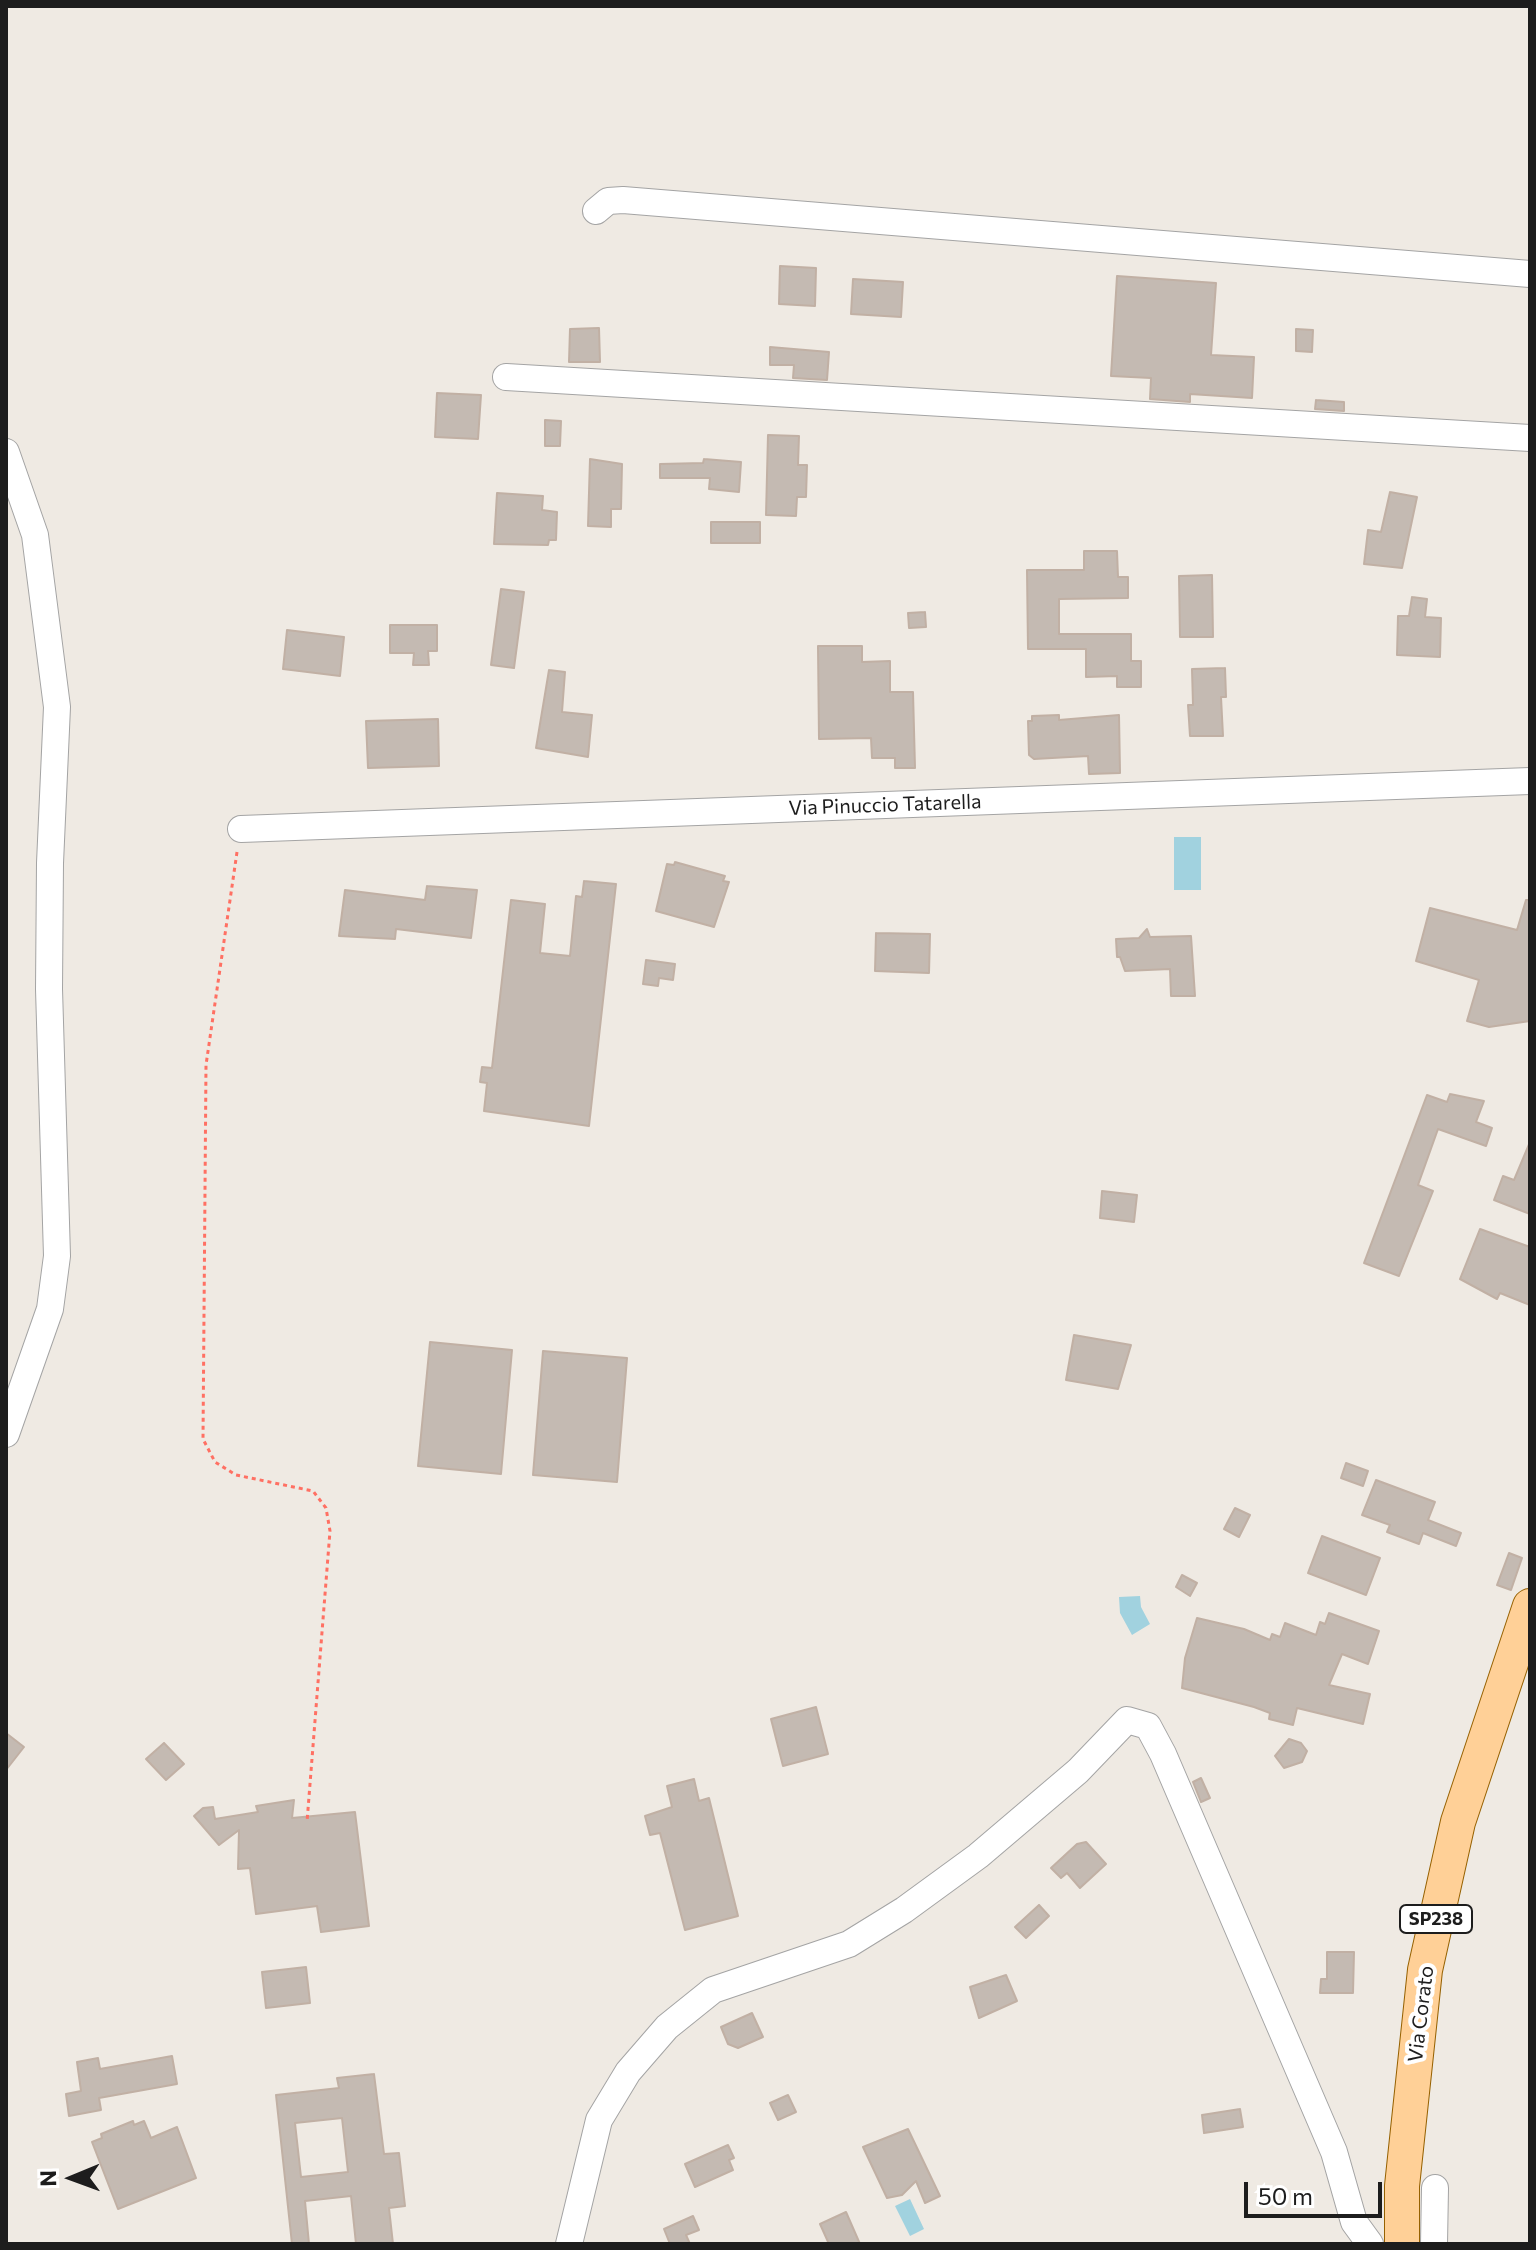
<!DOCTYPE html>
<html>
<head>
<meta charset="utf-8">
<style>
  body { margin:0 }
  #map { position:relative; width:1536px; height:2250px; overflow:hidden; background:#efeae3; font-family:Commissioner,sans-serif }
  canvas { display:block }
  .frame { position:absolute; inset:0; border:8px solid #1d1d1d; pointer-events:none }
  .north { position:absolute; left:32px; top:2138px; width:80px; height:80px; -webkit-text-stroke:6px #fff; paint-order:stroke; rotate:269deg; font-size:22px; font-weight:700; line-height:32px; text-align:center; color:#1d1d1d }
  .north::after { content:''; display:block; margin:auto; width:28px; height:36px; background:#1d1d1d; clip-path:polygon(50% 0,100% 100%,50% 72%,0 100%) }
  .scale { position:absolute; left:1244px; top:2182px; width:138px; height:36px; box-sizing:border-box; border:4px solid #1d1d1d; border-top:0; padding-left:10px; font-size:24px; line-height:28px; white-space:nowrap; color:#1d1d1d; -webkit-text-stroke:6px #fff; paint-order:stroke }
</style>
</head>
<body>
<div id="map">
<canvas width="1536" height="2250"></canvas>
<div class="frame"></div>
<div class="north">N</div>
<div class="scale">50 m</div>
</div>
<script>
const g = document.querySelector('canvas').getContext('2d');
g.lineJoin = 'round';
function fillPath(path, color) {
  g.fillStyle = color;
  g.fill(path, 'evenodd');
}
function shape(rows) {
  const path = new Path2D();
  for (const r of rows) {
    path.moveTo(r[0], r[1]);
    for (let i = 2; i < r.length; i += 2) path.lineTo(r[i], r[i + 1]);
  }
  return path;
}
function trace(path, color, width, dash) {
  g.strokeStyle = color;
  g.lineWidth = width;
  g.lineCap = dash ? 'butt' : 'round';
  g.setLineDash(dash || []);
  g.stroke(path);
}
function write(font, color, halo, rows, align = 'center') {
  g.font = font + ' Commissioner,sans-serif';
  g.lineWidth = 8;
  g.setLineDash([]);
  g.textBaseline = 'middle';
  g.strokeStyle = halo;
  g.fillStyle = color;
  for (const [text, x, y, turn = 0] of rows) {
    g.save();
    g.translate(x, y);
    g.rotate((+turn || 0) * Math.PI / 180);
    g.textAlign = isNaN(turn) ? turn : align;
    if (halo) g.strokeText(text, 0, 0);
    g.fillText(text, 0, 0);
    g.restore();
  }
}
fillPath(shape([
  [1174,837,1201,837,1201,890,1174,890],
  [1140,1596,1141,1607,1150,1624,1132,1635,1120,1613,1119,1597],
  [910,2199,924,2229,910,2236,895,2206]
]), '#a1d2df');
const building = shape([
  [780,266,816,268,815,306,779,304,780,266],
  [1117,276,1216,283,1211,355,1254,357,1252,398,1190,394,1190,402,1150,399,1151,378,1111,376,1117,276],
  [853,279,903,282,901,317,851,314,853,279],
  [599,328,600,362,569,362,570,329,599,328],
  [1296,329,1313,330,1312,352,1296,351,1296,329],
  [770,347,829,352,827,380,793,378,794,365,770,365,770,347],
  [437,393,481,395,478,439,435,437,437,393],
  [1316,400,1344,402,1344,411,1315,409,1316,400],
  [545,420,561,421,560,446,545,446,545,420],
  [768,435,799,436,798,465,807,465,806,497,797,497,796,516,766,515,768,435],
  [590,459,622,464,621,509,611,509,611,527,588,526,590,459],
  [704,459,741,462,739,492,709,489,710,478,660,478,660,464,703,463,704,459],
  [1390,492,1417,497,1402,568,1364,564,1368,530,1381,532,1390,492],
  [497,493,543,496,542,510,557,512,556,540,549,540,548,545,494,544,497,493],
  [711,522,760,522,760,543,711,543,711,522],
  [1084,551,1117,551,1118,577,1128,577,1128,598,1059,599,1059,634,1131,634,1131,661,1141,661,1141,687,1117,687,1117,676,1086,677,1086,649,1028,649,1027,570,1084,570,1084,551],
  [1212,575,1213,637,1180,637,1179,576,1212,575],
  [501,589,524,592,514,668,491,665,501,589],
  [1412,597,1427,599,1425,617,1441,618,1440,657,1397,655,1398,616,1409,616,1412,597],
  [925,612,926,627,909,628,908,613,925,612],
  [390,625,437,625,437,651,428,651,429,665,413,665,414,653,390,653,390,625],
  [287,630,344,637,340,676,283,669,287,630],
  [818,646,862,646,862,662,890,661,890,692,913,692,915,768,895,768,895,758,872,758,871,738,819,739,818,646],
  [1225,668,1226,697,1221,697,1223,736,1190,736,1188,705,1193,705,1192,669,1225,668],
  [549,670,565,672,562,712,592,715,588,757,536,748,549,670],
  [1059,715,1059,720,1119,715,1120,773,1089,774,1088,756,1034,759,1029,755,1028,721,1032,721,1032,716,1059,715],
  [438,719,439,766,368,768,366,721,438,719],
  [675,862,725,876,723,881,729,882,714,927,656,911,667,864,674,865,675,862],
  [584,881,616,884,589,1126,484,1111,487,1083,480,1082,482,1067,492,1068,511,900,545,904,540,953,570,956,576,896,582,897,584,881],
  [427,886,477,890,471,938,396,929,395,939,339,936,345,890,425,900,427,886],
  [1526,900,1530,900,1530,1021,1489,1027,1467,1021,1479,980,1416,961,1430,908,1517,930,1526,900],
  [1147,929,1150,937,1191,936,1195,996,1171,996,1170,969,1125,971,1120,957,1117,957,1116,939,1139,938,1147,929],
  [876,933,930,934,929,973,875,971,876,933],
  [646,960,675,964,673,980,659,978,658,986,643,984,646,960],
  [1450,1094,1484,1101,1476,1122,1492,1128,1486,1146,1438,1129,1418,1185,1433,1191,1399,1276,1364,1263,1427,1095,1447,1102,1450,1094],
  [1530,1142,1530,1214,1494,1200,1503,1176,1514,1180,1530,1142],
  [1102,1191,1137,1195,1134,1222,1100,1218,1102,1191],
  [1480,1229,1530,1247,1530,1305,1500,1293,1497,1299,1460,1279,1480,1229],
  [1074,1335,1131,1345,1118,1389,1066,1380,1074,1335],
  [430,1342,512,1350,501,1474,418,1466,430,1342],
  [543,1351,627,1358,617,1482,533,1475,543,1351],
  [1346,1463,1368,1471,1363,1486,1341,1478,1346,1463],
  [1376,1480,1435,1502,1428,1520,1461,1533,1456,1546,1423,1533,1419,1544,1387,1532,1390,1525,1362,1515,1376,1480],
  [1235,1508,1250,1515,1239,1537,1224,1529,1235,1508],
  [1322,1536,1380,1558,1366,1595,1308,1573,1322,1536],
  [1509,1553,1522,1558,1511,1590,1497,1585,1509,1553],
  [1182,1575,1197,1583,1190,1596,1176,1587,1182,1575],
  [1329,1613,1379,1631,1368,1664,1342,1654,1329,1685,1370,1694,1363,1724,1297,1708,1293,1725,1269,1719,1270,1713,1254,1707,1182,1688,1185,1658,1197,1618,1244,1629,1270,1640,1272,1634,1280,1637,1285,1623,1316,1635,1320,1622,1325,1624,1329,1613],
  [816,1707,828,1754,783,1766,771,1719,816,1707],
  [6,1733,24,1747,6,1770,6,1733],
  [1289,1739,1301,1743,1307,1751,1302,1762,1284,1768,1275,1756,1289,1739],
  [164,1743,184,1764,166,1780,146,1759,164,1743],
  [1201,1778,1210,1798,1201,1802,1193,1782,1201,1778],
  [694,1779,699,1801,709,1798,738,1916,685,1930,660,1833,650,1835,645,1816,672,1807,667,1786,694,1779],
  [294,1800,292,1818,355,1812,369,1926,321,1932,317,1906,256,1914,250,1868,238,1869,239,1830,219,1845,194,1816,203,1808,213,1807,215,1819,258,1812,256,1806,294,1800],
  [1086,1842,1106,1864,1080,1888,1067,1873,1061,1878,1051,1868,1077,1844,1086,1842],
  [1039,1905,1049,1916,1026,1938,1015,1927,1039,1905],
  [1327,1952,1354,1952,1353,1993,1320,1993,1321,1979,1327,1979,1327,1952],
  [306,1967,310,2003,266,2008,262,1972,306,1967],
  [1006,1975,1017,2001,979,2018,970,1987,1006,1975],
  [752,2013,763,2037,738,2048,728,2044,721,2027,752,2013],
  [172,2056,177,2084,99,2098,101,2110,69,2116,66,2094,81,2091,77,2062,98,2058,100,2069,172,2056],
  [374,2074,384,2154,399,2153,405,2206,389,2208,393,2244,356,2244,351,2196,305,2201,309,2244,292,2244,276,2095,339,2088,337,2078,374,2074],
  [342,2118,348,2172,301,2177,295,2123,342,2118],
  [788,2095,796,2112,778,2120,770,2103,788,2095],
  [1240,2109,1243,2127,1204,2133,1202,2115,1240,2109],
  [133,2121,134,2125,144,2121,151,2138,177,2127,196,2178,118,2209,92,2142,102,2138,101,2134,133,2121],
  [908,2129,940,2196,925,2203,916,2181,902,2195,887,2198,863,2147,908,2129],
  [728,2145,734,2158,729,2160,733,2170,695,2187,685,2164,728,2145],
  [846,2212,860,2244,829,2244,820,2224,846,2212],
  [693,2216,699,2230,686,2235,690,2244,670,2244,664,2229,693,2216]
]);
fillPath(building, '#c4bab2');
trace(building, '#c1b0a4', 2);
const minor = shape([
  [596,211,608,201,623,200,1530,274],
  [506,377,1530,438],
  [6,452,35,535,57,707,50,863,49,989,57,1256,50,1309,6,1434],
  [241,829,1530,781],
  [569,2244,599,2120,628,2072,667,2027,713,1990,849,1944,904,1910,978,1856,1078,1771,1127,1720,1148,1726,1163,1754,1334,2152,1354,2222,1370,2244],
  [1434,2244,1435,2188]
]);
const major = shape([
  [1402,2244,1402,2186,1425,1970,1458,1822,1530,1606]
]);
trace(minor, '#a4a4a4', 28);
trace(major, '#966100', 36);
trace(shape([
  [237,852,206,1065,203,1439,215,1462,236,1475,313,1491,326,1508,330,1531,307,1822]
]), '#ff7063', 3, [4, 4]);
trace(minor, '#fff', 26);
trace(major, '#ffd097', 34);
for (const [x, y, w] of [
  [1436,1919,72]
]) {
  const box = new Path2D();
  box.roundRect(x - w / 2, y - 14, w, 28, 6);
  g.fillStyle = '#fff';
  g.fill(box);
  trace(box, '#1d1d1d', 2);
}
write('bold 18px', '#1d1d1d', null, [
  ["SP238",1436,1919]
]);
write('20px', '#1d1d1d', '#fff', [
  ["Via Pinuccio Tatarella",885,805,-2],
  ["Via Corato",1421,2014,-83]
]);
</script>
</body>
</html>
